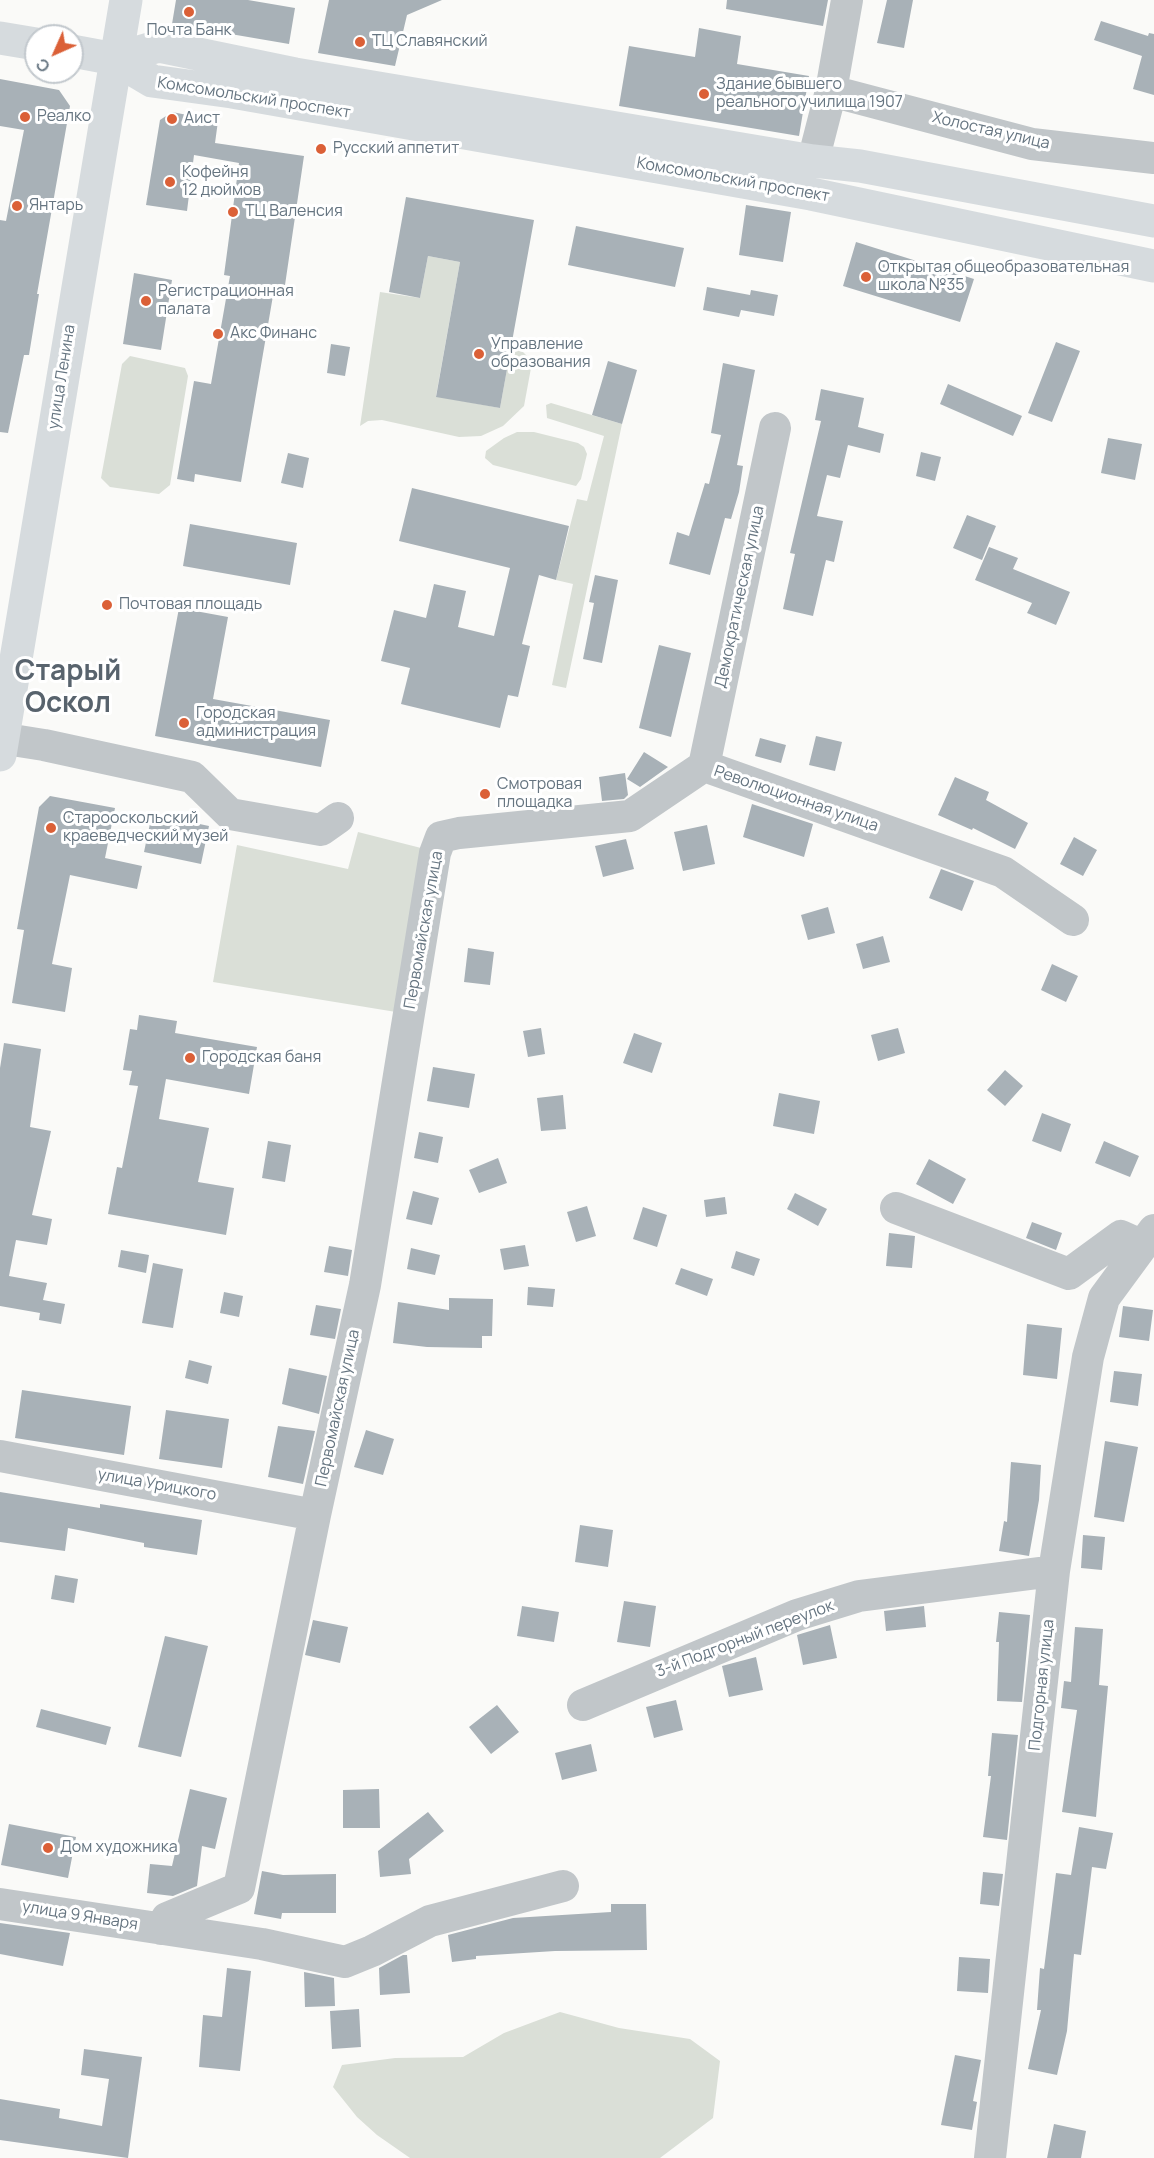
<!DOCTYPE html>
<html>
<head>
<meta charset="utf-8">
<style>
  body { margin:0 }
  #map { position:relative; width:1154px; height:2158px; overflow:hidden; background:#fafaf8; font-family:Manrope,sans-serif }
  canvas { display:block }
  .north { position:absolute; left:24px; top:24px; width:60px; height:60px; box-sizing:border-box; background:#fff; border:2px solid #c2c8cd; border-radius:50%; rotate:225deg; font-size:16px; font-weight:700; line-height:24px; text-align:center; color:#667581 }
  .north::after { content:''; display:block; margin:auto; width:21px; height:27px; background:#db6037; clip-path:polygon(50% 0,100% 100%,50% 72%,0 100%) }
</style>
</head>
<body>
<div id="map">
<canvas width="1154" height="2158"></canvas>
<div class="north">С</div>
</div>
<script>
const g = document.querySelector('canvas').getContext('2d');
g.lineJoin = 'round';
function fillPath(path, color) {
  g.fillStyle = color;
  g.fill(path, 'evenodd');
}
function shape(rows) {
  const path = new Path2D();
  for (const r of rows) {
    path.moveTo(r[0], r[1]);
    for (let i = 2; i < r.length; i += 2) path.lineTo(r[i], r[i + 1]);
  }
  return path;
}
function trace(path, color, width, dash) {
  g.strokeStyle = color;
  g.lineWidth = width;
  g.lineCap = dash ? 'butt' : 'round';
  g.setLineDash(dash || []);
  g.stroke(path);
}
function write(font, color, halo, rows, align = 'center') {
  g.font = font + ' Manrope,sans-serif';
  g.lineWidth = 6;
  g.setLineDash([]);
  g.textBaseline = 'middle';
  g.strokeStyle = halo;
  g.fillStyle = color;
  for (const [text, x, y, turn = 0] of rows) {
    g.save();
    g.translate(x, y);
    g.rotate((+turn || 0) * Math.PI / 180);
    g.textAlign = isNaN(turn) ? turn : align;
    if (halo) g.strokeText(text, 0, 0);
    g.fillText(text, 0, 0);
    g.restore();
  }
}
fillPath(shape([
  [428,256,460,262,436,396,500,408,512,341,528,357,531,368,524,406,503,426,481,436,459,437,382,420,368,421,360,426,380,292,420,298],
  [130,356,185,368,188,376,170,485,159,494,110,487,101,478,122,364],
  [551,403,622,424,566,688,552,685,573,584,556,580,577,499,587,501,604,436,547,418,546,405],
  [517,432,534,432,578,443,584,447,587,454,581,479,576,486,493,465,485,458,486,451,504,438],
  [358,832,425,849,396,1012,213,982,237,845,348,869],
  [560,2012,619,2028,690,2039,720,2061,713,2118,660,2158,410,2158,377,2135,357,2117,333,2087,342,2065,395,2058,463,2057,504,2033]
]), '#dadfd7');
fillPath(shape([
  [176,0,248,0,295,8,289,44,172,24],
  [329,0,442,0,407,15,395,66,318,53],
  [727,0,828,0,823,26,726,9],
  [887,0,913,0,904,48,877,43],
  [1101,21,1148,36,1149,33,1154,34,1154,95,1133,89,1142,56,1094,40],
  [699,28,741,36,737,64,809,76,799,136,619,106,629,46,695,57],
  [0,79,59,90,70,106,37,294,39,294,29,355,24,355,8,433,0,432,0,220,6,221,24,130,0,126],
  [172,112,218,121,215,143,304,156,285,285,275,284,241,482,195,474,194,482,177,479,194,381,211,384,230,276,224,275,239,163,194,155,187,211,146,205,160,120],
  [406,197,534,220,500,408,436,397,460,262,428,256,420,298,389,292],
  [746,205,791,212,783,262,739,255],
  [576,226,684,248,675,287,568,265],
  [856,242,974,279,960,322,843,286],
  [134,273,172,280,161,350,123,344],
  [707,287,750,295,751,290,778,295,774,316,741,310,739,317,703,310],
  [1056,342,1080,351,1052,422,1028,413],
  [331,344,350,347,345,376,327,373],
  [608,361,637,370,622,424,592,415],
  [723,363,755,370,737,465,743,466,739,492,731,519,725,518,710,575,669,564,677,532,689,536,705,483,709,484,721,435,711,433],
  [948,384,1022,416,1013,436,940,404],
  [821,389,864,398,858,427,884,434,880,453,848,445,840,478,827,475,817,516,843,521,834,562,826,560,813,616,783,609,795,554,790,553,821,421,815,420],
  [1108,438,1142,444,1135,480,1101,473],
  [921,452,941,457,935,481,916,476],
  [288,453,309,458,303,488,281,483],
  [412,488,569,526,556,580,539,575,522,644,530,646,518,697,508,695,500,728,401,704,410,668,381,661,394,610,426,618,434,584,466,591,458,627,494,636,510,568,399,541],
  [967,515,996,526,982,560,953,548],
  [190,524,297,543,290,585,183,566],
  [989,547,1018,558,1013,569,1070,592,1056,625,1027,613,1032,603,975,580],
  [595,575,618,580,602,663,583,659,594,603,589,602],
  [179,608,228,617,213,699,330,720,321,767,155,736],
  [659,645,691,653,671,737,639,728],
  [816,736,842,742,835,771,809,765],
  [760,738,786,745,781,763,755,756],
  [644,752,668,767,640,787,627,779],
  [625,773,628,795,624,799,602,801,599,777],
  [955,777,989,792,986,800,1028,823,1015,849,973,828,972,830,938,815],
  [50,796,115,808,105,858,142,866,137,889,70,875,52,964,72,968,65,1012,12,1003,24,930,17,929,39,807],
  [752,804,813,824,804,857,743,837],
  [152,814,209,826,201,864,144,852],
  [707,825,715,864,683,871,674,832],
  [1074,837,1097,850,1083,876,1060,864],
  [626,839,634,869,603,877,595,846],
  [941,869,974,881,962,911,929,898],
  [828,907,835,933,808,940,801,915],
  [883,936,890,962,863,969,856,944],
  [468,948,494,952,490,985,464,982],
  [1052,964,1078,976,1066,1002,1041,990],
  [139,1015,177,1021,175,1033,257,1047,249,1094,166,1079,159,1119,209,1128,198,1182,234,1188,226,1235,108,1214,117,1167,122,1168,138,1086,129,1085,132,1071,123,1070,130,1029,137,1030],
  [541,1028,545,1054,528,1057,523,1031],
  [898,1028,905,1053,878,1061,871,1035],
  [634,1033,662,1043,652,1073,623,1063],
  [4,1043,41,1049,30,1127,51,1131,32,1215,52,1219,47,1245,16,1240,9,1276,47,1283,43,1300,65,1304,61,1324,39,1320,40,1313,0,1306,0,1068],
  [433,1067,475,1074,469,1108,427,1101],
  [1005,1070,1023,1086,1005,1106,987,1090],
  [779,1093,820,1101,814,1134,773,1126],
  [563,1095,566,1129,541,1131,537,1098],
  [1042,1113,1071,1124,1061,1152,1032,1141],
  [419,1132,443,1137,438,1163,414,1158],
  [268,1141,291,1145,285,1182,262,1178],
  [1104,1141,1139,1156,1130,1177,1095,1163],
  [498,1158,507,1183,479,1193,469,1170],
  [929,1159,966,1179,953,1204,916,1184],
  [413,1191,439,1198,432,1225,406,1219],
  [795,1193,827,1209,818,1226,787,1209],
  [725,1197,727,1214,706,1217,704,1200],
  [587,1206,596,1236,576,1242,567,1212],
  [643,1207,667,1215,657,1247,633,1239],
  [1032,1222,1062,1233,1056,1250,1026,1238],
  [889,1233,915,1236,912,1268,886,1266],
  [525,1245,529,1266,504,1270,500,1249],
  [329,1246,352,1250,348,1276,324,1272],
  [411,1248,440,1255,435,1275,407,1269],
  [121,1250,149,1255,146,1273,118,1267],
  [736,1251,760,1259,754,1276,731,1268],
  [153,1263,183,1269,173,1328,142,1323],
  [681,1268,713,1279,707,1296,675,1284],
  [528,1287,555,1289,553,1307,527,1305],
  [224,1292,243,1296,239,1317,220,1313],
  [449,1298,493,1299,492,1336,482,1336,482,1348,427,1347,393,1343,398,1302,449,1310],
  [316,1305,341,1309,335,1339,310,1335],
  [1123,1306,1153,1310,1149,1341,1119,1337],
  [1027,1324,1062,1328,1057,1379,1023,1375],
  [189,1360,212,1366,208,1384,185,1378],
  [289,1368,327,1376,319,1414,282,1404],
  [1114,1371,1142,1374,1138,1406,1110,1402],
  [22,1390,131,1406,124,1455,15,1438],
  [166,1410,229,1419,222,1468,159,1459],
  [278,1426,315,1431,303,1484,268,1477],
  [366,1430,394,1439,383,1475,354,1467],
  [1105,1441,1138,1447,1124,1522,1094,1517],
  [1011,1462,1041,1465,1039,1500,1029,1556,999,1551,1004,1521,1007,1522],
  [0,1492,100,1508,100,1504,202,1520,197,1555,144,1547,144,1543,68,1528,65,1551,0,1542],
  [580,1525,613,1530,608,1567,575,1562],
  [1083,1535,1105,1537,1102,1570,1081,1568],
  [55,1575,78,1579,74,1603,51,1599],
  [624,1601,656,1606,650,1647,617,1642],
  [522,1606,559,1612,554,1642,517,1636],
  [924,1606,926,1627,886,1631,884,1611],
  [999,1612,1030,1615,1022,1702,997,1701,999,1642,996,1642],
  [313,1620,348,1627,340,1663,305,1655],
  [830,1625,837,1658,803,1665,797,1635],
  [1075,1627,1103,1629,1099,1685,1108,1686,1096,1817,1062,1812,1077,1710,1061,1708,1064,1681,1071,1682],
  [165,1636,208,1646,181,1757,138,1747],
  [756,1657,763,1690,729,1697,722,1666],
  [676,1700,683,1730,654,1738,646,1707],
  [497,1705,519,1732,491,1754,469,1727],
  [41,1709,111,1727,106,1745,36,1727],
  [992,1733,1018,1735,1007,1840,983,1837,991,1776,988,1776],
  [591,1744,597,1771,562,1780,555,1753],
  [190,1789,227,1798,215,1849,202,1846,197,1886,173,1896,147,1893,150,1864,172,1866],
  [379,1789,380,1828,343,1828,343,1790],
  [428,1812,444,1831,409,1859,411,1874,380,1877,378,1851],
  [9,1824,76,1837,68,1878,1,1865],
  [1079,1827,1113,1833,1106,1869,1092,1867,1081,1955,1074,1954,1067,2031,1057,2075,1028,2069,1041,2010,1037,2010,1040,1968,1044,1969,1056,1873,1071,1875],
  [262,1871,283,1875,336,1874,336,1913,282,1913,281,1919,254,1914],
  [983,1872,1003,1874,999,1906,980,1904],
  [611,1904,646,1904,647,1950,555,1951,476,1956,476,1959,452,1962,448,1935,513,1918,611,1912],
  [0,1923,70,1933,63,1966,0,1954],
  [403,1955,407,1955,410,1993,380,1995,379,1968],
  [959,1957,990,1959,988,1993,957,1991],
  [227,1968,251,1971,240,2071,199,2067,203,2015,222,2017],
  [304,1972,334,1978,335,2006,305,2007],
  [359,2009,361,2047,332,2049,330,2011],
  [84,2049,142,2057,128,2158,0,2140,0,2099,60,2109,59,2118,102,2126,109,2079,81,2075],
  [955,2055,981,2060,973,2101,977,2102,972,2130,941,2125],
  [1054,2124,1086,2131,1081,2158,1047,2158]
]), '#a8b1b7');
trace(shape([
  [831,91,1032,144,1154,158],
  [813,161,831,91,847,0],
  [0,738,44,745,192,777,230,814,321,830,338,818],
  [704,766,775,428],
  [896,1208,1069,1274,1121,1236,1141,1245],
  [0,1456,315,1515],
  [583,1705,797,1615,859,1596,1054,1571],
  [0,1904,262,1944,345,1962,372,1951,430,1921,563,1886],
  [161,1929,167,1918,239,1888,315,1515,365,1285,435,853,441,837,459,833,630,816,704,766,1003,872,1073,920],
  [990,2158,1054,1571,1088,1357,1104,1298,1154,1230]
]), '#c1c6c9', 32);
trace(shape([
  [0,38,36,44],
  [72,51,115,59,152,81,232,92,811,194,1154,266],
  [115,59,159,46,295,74,813,161,860,166,1154,221],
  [0,755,126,0]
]), '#d6dbde', 33);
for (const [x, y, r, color] of [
  [189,12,6,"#db6037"],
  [360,42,6,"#db6037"],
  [704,94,6,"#db6037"],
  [25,117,6,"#db6037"],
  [172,119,6,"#db6037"],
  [321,149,6,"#db6037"],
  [170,182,6,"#db6037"],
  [17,206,6,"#db6037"],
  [233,212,6,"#db6037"],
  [866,277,6,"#db6037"],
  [146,301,6,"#db6037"],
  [218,334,6,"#db6037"],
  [479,354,6,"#db6037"],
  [107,605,6,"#db6037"],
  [184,723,6,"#db6037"],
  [485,794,6,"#db6037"],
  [51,828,6,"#db6037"],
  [190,1058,6,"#db6037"],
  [48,1848,6,"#db6037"]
]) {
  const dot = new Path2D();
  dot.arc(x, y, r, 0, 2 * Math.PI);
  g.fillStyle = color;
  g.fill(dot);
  trace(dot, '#fff', 2);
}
write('16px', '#667581', '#fff', [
  ["Почта Банк",189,31,"center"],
  ["ТЦ Славянский",372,42],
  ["Здание бывшего",716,85],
  ["реального училища 1907",716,103],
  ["Реалко",37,117],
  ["Аист",184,119],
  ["Русский аппетит",333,149],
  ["Кофейня",182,173],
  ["12 дюймов",182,191],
  ["Янтарь",29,206],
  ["ТЦ Валенсия",245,212],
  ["Открытая общеобразовательная",878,268],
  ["школа №35",878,286],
  ["Регистрационная",158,292],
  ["палата",158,310],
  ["Акс Финанс",230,334],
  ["Управление",491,345],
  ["образования",491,363],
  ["Почтовая площадь",119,605],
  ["Городская",196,714],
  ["администрация",196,732],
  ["Смотровая",497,785],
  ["площадка",497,803],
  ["Старооскольский",63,819],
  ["краеведческий музей",63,837],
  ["Городская баня",202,1058],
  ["Дом художника",60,1848]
], 'left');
write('16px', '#667581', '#fff', [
  ["Комсомольский проспект",254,98,9],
  ["Холостая улица",991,131,13],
  ["Комсомольский проспект",733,180,10],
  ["улица Ленина",62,377,-81],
  ["Демократическая улица",740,597,-78],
  ["Революционная улица",796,799,19],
  ["Первомайская улица",424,930,-80],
  ["Первомайская улица",338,1408,-78],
  ["улица Урицкого",157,1485,10],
  ["3-й Подгорный переулок",745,1639,-21],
  ["Подгорная улица",1042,1685,-84],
  ["улица 9 Января",80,1916,9]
]);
write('bold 28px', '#58636d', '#fff', [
  ["Старый",68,672],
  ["Оскол",68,704]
]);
</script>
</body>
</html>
